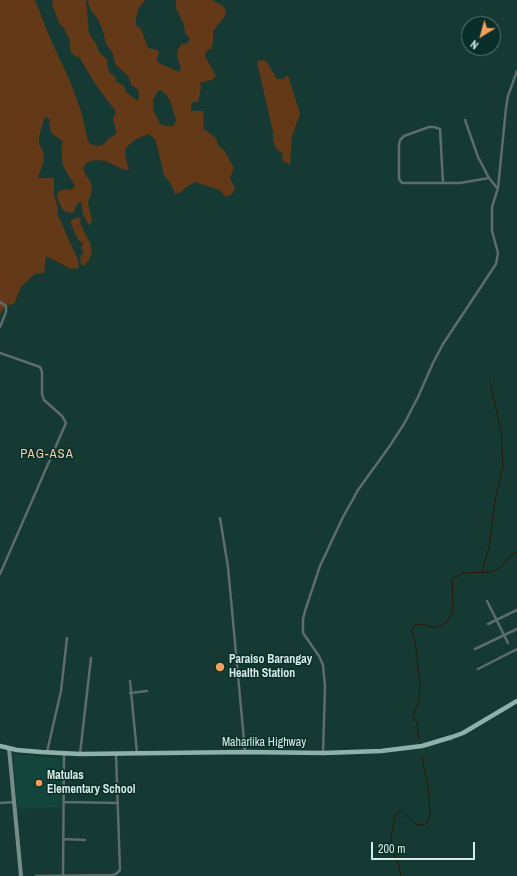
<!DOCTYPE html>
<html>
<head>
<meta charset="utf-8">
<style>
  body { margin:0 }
  #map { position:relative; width:517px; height:876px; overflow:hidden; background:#143a33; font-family:"Archivo Narrow",sans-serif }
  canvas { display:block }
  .north { position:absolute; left:461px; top:16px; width:40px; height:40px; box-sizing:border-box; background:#082f29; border:1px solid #5a7a75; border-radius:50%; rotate:217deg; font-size:11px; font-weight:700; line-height:16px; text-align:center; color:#d6eae6 }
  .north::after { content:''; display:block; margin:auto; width:14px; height:18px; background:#fc9d53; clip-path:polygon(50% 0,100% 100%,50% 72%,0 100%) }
  .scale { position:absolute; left:371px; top:842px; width:104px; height:18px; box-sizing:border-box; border:2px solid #d6eae6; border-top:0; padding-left:5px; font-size:12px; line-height:14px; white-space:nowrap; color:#d6eae6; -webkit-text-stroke:3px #082f29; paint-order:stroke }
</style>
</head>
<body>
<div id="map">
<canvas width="517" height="876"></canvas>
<div class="north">N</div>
<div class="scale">200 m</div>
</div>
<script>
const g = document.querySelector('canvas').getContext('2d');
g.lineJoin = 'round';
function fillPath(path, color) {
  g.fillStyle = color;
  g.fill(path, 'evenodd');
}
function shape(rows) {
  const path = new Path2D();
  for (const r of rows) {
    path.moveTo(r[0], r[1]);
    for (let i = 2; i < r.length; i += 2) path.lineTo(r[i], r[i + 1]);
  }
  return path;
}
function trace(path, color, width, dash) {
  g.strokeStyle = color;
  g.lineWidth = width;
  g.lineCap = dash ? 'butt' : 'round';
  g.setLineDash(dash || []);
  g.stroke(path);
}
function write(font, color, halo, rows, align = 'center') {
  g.font = font + ' "Archivo Narrow",sans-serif';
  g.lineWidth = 3;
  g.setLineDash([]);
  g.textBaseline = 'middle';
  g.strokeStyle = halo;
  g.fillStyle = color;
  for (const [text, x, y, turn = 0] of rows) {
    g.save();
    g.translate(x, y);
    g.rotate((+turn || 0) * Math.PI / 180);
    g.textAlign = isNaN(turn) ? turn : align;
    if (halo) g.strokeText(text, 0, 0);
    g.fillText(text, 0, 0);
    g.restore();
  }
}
fillPath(shape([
  [13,754,63,759,63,807,17,809]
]), '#13453d');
fillPath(shape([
  [0,0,35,0,50,38,70,81,82,114,88,141,90,144,99,146,104,144,108,139,115,135,116,130,113,119,116,112,96,85,79,57,75,56,71,53,69,38,63,27,59,23,52,4,53,0,86,0,89,33,92,38,95,42,100,53,107,59,108,69,110,73,115,76,116,81,124,86,126,92,138,101,139,98,138,89,132,86,128,76,116,65,112,52,106,44,102,28,96,16,91,11,87,0,145,0,139,8,136,18,136,25,141,29,148,48,157,50,159,52,157,58,157,62,179,72,181,67,177,57,178,49,182,44,188,43,190,39,185,33,184,25,176,8,176,0,212,0,223,6,226,11,225,16,213,31,213,42,211,49,207,50,205,56,216,76,211,80,200,83,201,88,198,101,191,103,191,111,203,111,204,129,216,138,218,145,224,150,234,168,230,178,235,188,232,194,226,197,220,190,195,182,185,188,181,192,175,194,171,184,164,175,156,142,154,138,148,134,133,141,126,148,125,156,129,170,122,169,106,161,96,160,87,162,83,168,85,174,90,181,92,187,91,194,88,202,92,221,89,226,83,214,81,202,77,204,74,212,71,213,66,212,62,209,59,202,57,196,59,191,66,189,71,190,75,186,63,166,61,149,63,141,51,133,49,125,50,120,47,117,44,119,39,137,39,144,43,151,44,160,38,178,54,178,54,194,58,209,57,213,78,260,79,268,71,269,46,256,44,273,35,274,21,287,14,304,7,305,2,310,0,315],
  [160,90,166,94,170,101,176,120,173,126,165,126,160,124,153,109,153,101,157,92],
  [262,60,267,62,277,79,283,79,288,75,300,114,292,136,290,165,282,160,283,153,277,150,273,141,273,132,257,62],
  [78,217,81,219,80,223,90,243,92,251,89,260,84,266,81,264,80,257,84,253,81,248,83,243,78,240,70,221]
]), '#643917');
trace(shape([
  [482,572,489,547,494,506,503,465,501,431,490,382],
  [419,739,417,723,413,717,419,700,420,683,415,641,412,631,415,625,422,624,434,628,441,626,447,622,452,613,453,601,452,579,464,573,491,572,499,569,510,556,517,552],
  [401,876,399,866,392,850,391,839,395,816,398,812,402,811,415,824,422,825,426,824,430,816,429,793,422,756]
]), '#301704', 1);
trace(shape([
  [465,120,478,157,489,178,497,188],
  [443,183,440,129,434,127,429,127,404,136,400,140,399,145,399,179,402,183,460,183,489,178],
  [0,302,6,306,6,312,0,327],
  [0,353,40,367,42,372,42,394,44,400,62,416,66,423,0,574],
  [220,518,228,567,245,751],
  [487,601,508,643],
  [488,624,517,610],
  [475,649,517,629],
  [478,669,517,649],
  [130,681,137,753],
  [130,693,147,691],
  [47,752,61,691,67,638],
  [323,753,325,687,323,665,319,656,303,633,303,619,305,611,320,566,342,519,358,490,389,447,404,424,418,397,433,363,443,344,496,264,498,253,492,231,492,207,498,188,506,108,508,96,517,71],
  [80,754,91,658],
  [64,802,118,803],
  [0,803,14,802],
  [63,839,85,840],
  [36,876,112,875,116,874,120,870,116,754],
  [63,876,64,754]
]), '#5d6d6a', 2.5);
trace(shape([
  [9,748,21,876]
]), '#758e88', 4);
trace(shape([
  [0,746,17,750,41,752,80,754,245,752,323,753,381,751,422,746,452,737,463,733,517,701]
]), '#8eb2aa', 4.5);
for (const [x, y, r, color] of [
  [220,667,5,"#fc9d53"],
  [39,783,4,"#fc9d53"]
]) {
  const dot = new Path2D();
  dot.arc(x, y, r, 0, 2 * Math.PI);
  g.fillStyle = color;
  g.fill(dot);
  trace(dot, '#082f29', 1.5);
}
write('bold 12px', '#d6eae6', '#082f29', [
  ["Paraiso Barangay",229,660],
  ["Health Station",229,674],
  ["Matulas",47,776],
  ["Elementary School",47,790]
], 'left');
write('12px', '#d6eae6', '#082f29', [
  ["Maharlika Highway",264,743]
]);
g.letterSpacing = '1px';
write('13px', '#fec7a1', '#082f29', [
  ["PAG-ASA",47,455]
]);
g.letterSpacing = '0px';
</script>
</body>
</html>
